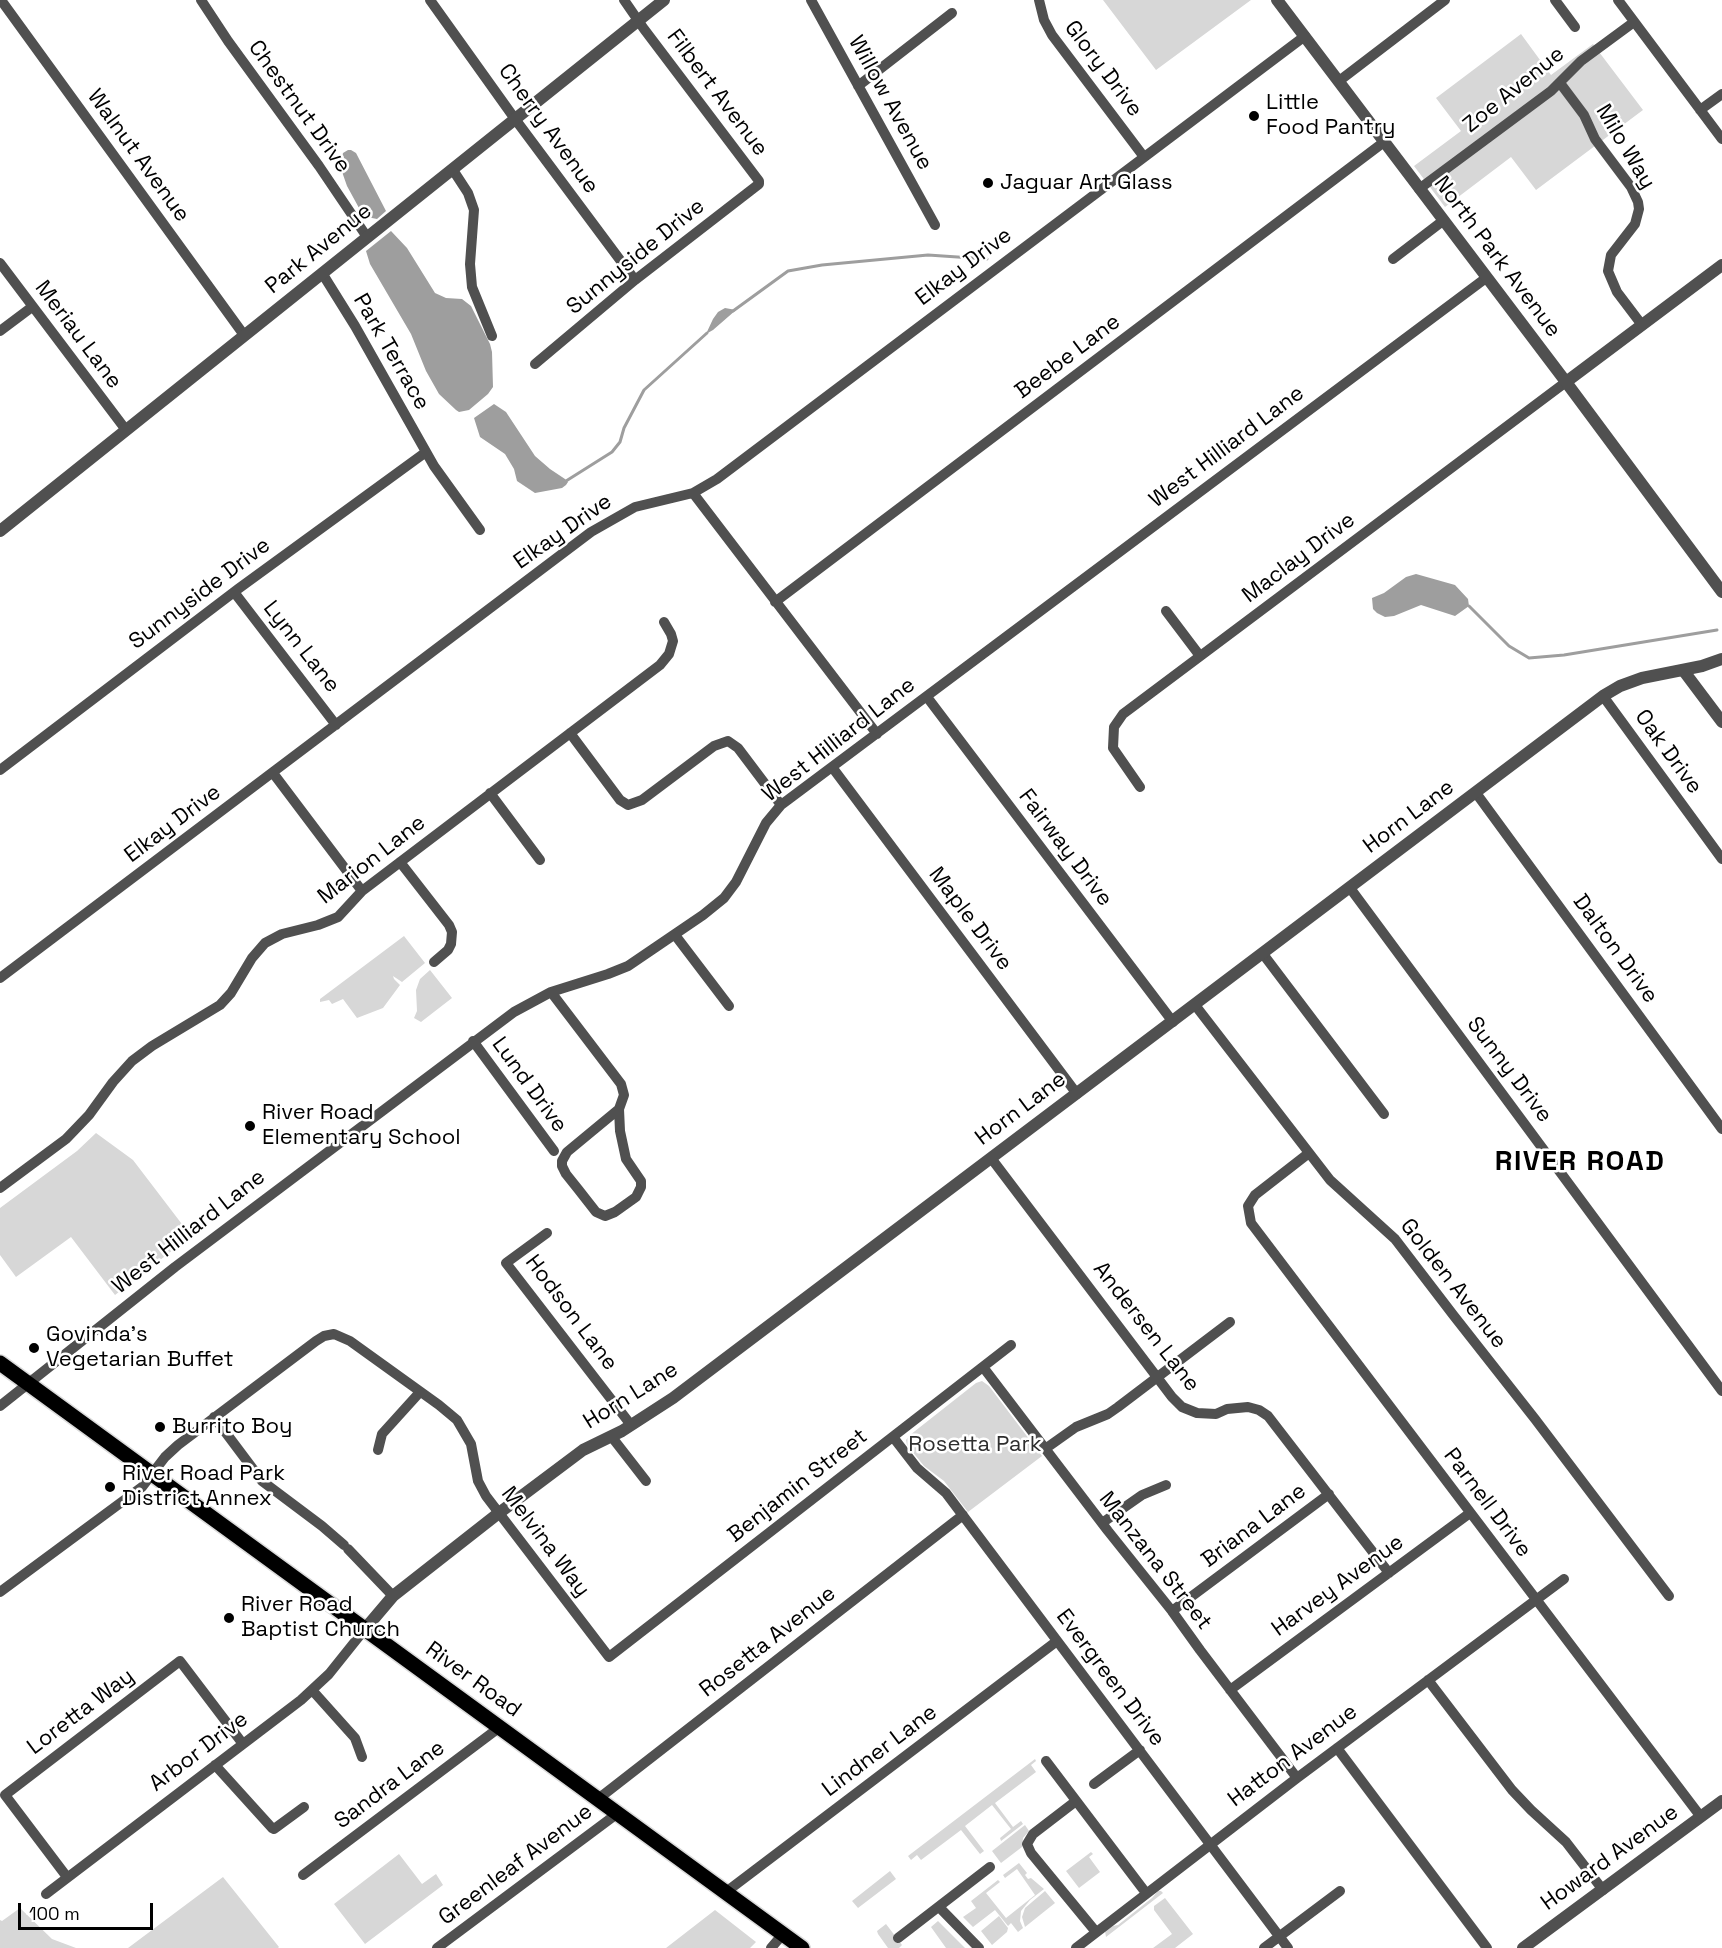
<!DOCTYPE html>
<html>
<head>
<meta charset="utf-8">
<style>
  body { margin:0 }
  #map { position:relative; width:1722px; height:1948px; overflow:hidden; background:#fff; font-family:"Space Grotesk",sans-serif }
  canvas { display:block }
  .scale { position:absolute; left:18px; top:1903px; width:135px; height:27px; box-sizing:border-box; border:3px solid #000; border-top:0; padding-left:8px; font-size:18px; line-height:21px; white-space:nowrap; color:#000; -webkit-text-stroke:4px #fff; paint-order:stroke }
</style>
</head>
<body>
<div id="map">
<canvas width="1722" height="1948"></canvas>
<div class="scale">100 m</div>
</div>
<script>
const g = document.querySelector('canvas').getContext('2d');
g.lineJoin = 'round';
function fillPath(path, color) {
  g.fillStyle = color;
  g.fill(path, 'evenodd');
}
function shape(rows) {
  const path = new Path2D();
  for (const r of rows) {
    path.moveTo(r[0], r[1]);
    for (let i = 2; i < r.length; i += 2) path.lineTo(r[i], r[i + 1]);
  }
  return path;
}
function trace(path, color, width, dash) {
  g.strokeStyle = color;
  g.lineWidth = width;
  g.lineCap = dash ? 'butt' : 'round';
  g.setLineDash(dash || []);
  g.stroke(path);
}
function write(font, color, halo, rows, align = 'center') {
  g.font = font + ' "Space Grotesk",sans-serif';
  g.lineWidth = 5;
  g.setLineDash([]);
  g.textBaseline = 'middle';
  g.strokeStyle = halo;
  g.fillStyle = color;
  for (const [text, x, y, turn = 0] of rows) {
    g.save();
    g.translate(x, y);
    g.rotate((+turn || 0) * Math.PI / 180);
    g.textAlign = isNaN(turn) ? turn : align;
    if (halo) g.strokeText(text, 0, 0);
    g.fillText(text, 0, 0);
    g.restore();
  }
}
fillPath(shape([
  [1103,0,1251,0,1156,70],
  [1521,34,1551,75,1593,44,1643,110,1536,190,1511,157,1445,207,1414,166,1461,131,1436,98],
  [404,936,425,963,402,982,393,976,394,979,400,985,383,1008,357,1018,343,999,332,1004,329,1000,320,1002,320,999],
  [430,970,452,998,421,1022,414,1018,417,1011,416,990,420,979],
  [96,1133,133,1160,191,1236,115,1295,71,1237,16,1277,0,1255,0,1208,77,1151],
  [982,1381,989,1386,1042,1456,968,1512,944,1481,924,1466,907,1445,906,1440,910,1435,976,1383],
  [1035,1759,1036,1761,1031,1765,1036,1772,995,1803,1013,1827,1021,1821,1023,1824,1001,1841,1000,1838,1011,1829,992,1805,965,1826,984,1851,980,1854,961,1830,921,1860,917,1855,911,1860,908,1856],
  [1025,1825,1029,1831,1023,1838,1022,1847,1001,1863,992,1851],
  [1091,1852,1093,1854,1089,1857,1100,1872,1079,1888,1066,1871],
  [399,1854,422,1884,436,1874,443,1885,365,1944,334,1904],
  [1019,1863,1027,1873,1025,1875,1028,1879,1031,1878,1044,1889,1030,1900,1021,1911,1020,1921,1023,1928,1018,1932,1011,1923,1008,1926,995,1910,973,1927,963,1917,976,1908,971,1901,998,1880,1000,1882,986,1893,1006,1918,1035,1895,1017,1869,1005,1878,1003,1875],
  [890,1871,896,1879,858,1908,852,1901],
  [223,1877,279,1947,278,1948,128,1948],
  [1045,1891,1055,1903,1025,1927,1022,1917,1025,1908],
  [1158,1891,1161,1891,1163,1893,1106,1937,1105,1931,1113,1926,1118,1925,1152,1898],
  [1165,1898,1193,1934,1175,1948,1153,1948,1172,1934,1154,1910,1154,1906],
  [20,1908,52,1939,76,1948,0,1948,0,1920,2,1921],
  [715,1910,756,1942,750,1948,666,1948],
  [999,1916,1008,1928,1007,1932,992,1945,981,1931],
  [938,1921,965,1948,946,1948,931,1927],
  [886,1924,902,1945,899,1948,888,1948,878,1934,877,1931]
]), '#d7d7d7');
fillPath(shape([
  [348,150,351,150,356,153,386,211,377,219,367,217,359,208,347,186,340,166,343,153],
  [391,231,407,248,435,293,446,298,462,299,471,306,490,344,492,352,493,387,488,394,469,410,459,412,456,410,439,394,426,371,411,334,370,264,366,251],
  [725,308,736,310,713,330,706,334,713,319,718,312],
  [494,404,506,412,535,456,550,469,565,479,568,482,566,485,562,488,535,493,517,481,514,469,505,454,480,437,474,418],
  [1416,574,1455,585,1468,599,1469,606,1455,616,1421,605,1394,616,1385,617,1377,613,1373,609,1372,598,1384,593,1406,577]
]), '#9e9e9e');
trace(shape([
  [733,311,788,271,822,265,928,255,987,259],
  [566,481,612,452,620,442,624,428,644,390,707,333],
  [1469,606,1509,646,1529,658,1564,655,1717,630]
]), '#9e9e9e', 3);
const primary = shape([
  [0,1363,802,1948]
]);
trace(primary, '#dbdbdb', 18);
trace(shape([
  [1,0,244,335],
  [201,0,228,41,319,166,367,237],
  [430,0,515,119,635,280],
  [811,0,935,225],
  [1039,0,1044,20,1052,35,1144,157],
  [1555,0,1575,27],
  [1618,0,1722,139],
  [1339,81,1445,0],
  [1560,83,1584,115,1595,139,1631,187,1638,202,1639,209,1635,224,1611,255,1608,271,1617,292,1642,325],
  [858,86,952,13],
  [1700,110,1722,94],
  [453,170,468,193,474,210,470,264,472,287,492,336],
  [1419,189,1551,91,1581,61,1634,22],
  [1393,259,1444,220],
  [0,263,126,430],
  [322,273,355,326,434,466,480,530],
  [0,331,32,307],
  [535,364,635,280,759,184,759,181,644,29,624,0],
  [693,493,877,734],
  [234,592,336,725],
  [775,602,1384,142],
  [1166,611,1200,656],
  [1603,696,1722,859],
  [927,697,1173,1022],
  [570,733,620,800,628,805,642,800,714,746,728,741,738,748,781,805],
  [832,767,1077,1094],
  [0,770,238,589,426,452],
  [273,773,362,891],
  [1140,787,1113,748,1114,727,1123,714,1566,382],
  [490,793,540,860],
  [1476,793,1722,1129],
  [400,862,449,925,452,932,451,944,448,950,434,962],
  [1350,888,1722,1391],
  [675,935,729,1006],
  [1263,954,1384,1114],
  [0,978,591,532,635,507,693,493,717,479,1305,36],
  [551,992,621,1084,624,1095,619,1109],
  [1195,1005,1330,1180,1395,1239,1454,1316,1535,1419,1669,1596],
  [473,1041,554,1151],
  [619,1109,620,1131,626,1159,641,1181,641,1187,636,1197,615,1212,605,1216,596,1212,578,1189,566,1174,562,1166,562,1161,567,1152,619,1109],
  [1309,1153,1255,1195,1248,1206,1251,1223,1701,1817],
  [991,1158,1172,1397,1182,1407,1197,1413,1216,1414,1227,1409,1248,1407,1259,1410,1268,1416,1389,1573],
  [0,1188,66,1139,89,1115,113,1082,132,1061,152,1046,220,1005,231,993,252,958,265,943,282,934,318,925,338,917,362,891,660,665,669,654,673,641,671,634,664,622],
  [547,1233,506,1263,631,1425],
  [983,1367,1108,1531,1172,1611,1200,1650,1297,1778],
  [0,1406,175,1267,514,1012,551,992,608,974,628,966,703,915,724,898,736,882,766,823,781,805,1486,278],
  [214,1417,262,1481,322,1526,344,1545],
  [611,1436,646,1481],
  [893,1437,917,1468,946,1493,1288,1948],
  [1045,1449,1076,1427,1108,1414,1118,1407,1230,1322],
  [378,1450,382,1434,420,1392],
  [1102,1523,1142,1495,1166,1485],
  [348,1549,393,1596],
  [0,1592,142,1487,165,1457,178,1445,316,1341,324,1336,334,1334,350,1341,439,1405,457,1420,471,1444,478,1481,486,1496,609,1657,1011,1345],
  [1172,1611,1329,1494],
  [1428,1680,1512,1790,1531,1810,1566,1842,1603,1890],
  [312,1690,355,1738,362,1757],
  [1230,1690,1470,1513],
  [1337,1748,1487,1948],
  [1046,1761,1146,1893],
  [215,1765,272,1828,274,1829,304,1807],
  [1094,1784,1140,1750],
  [598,1799,963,1515],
  [1076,1801,1033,1834,1027,1844,1031,1853,1096,1932],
  [303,1875,500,1727],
  [67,1877,5,1795,180,1661,243,1744],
  [726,1892,1057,1641],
  [46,1894,301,1700,329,1674,365,1629],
  [939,1907,979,1948],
  [898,1938,990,1867],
  [437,1948,618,1813],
  [771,1948,783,1934],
  [1076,1948,1297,1778,1564,1579],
  [1264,1948,1340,1891]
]), '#505050', 10);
trace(shape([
  [1277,0,1566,382,1722,265],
  [1566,382,1722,592],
  [0,531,664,0],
  [1683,670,1722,722],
  [365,1629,393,1596,495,1516,583,1450,622,1431,673,1398,1603,696,1620,686,1642,678,1702,666,1722,659],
  [1523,1948,1722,1801]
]), '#505050', 12);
trace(primary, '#000', 15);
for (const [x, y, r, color] of [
  [1254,116,6,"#000"],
  [988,183,6,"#000"],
  [250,1126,6,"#000"],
  [34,1348,6,"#000"],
  [160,1427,6,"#000"],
  [110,1487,6,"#000"],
  [229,1618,6,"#000"]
]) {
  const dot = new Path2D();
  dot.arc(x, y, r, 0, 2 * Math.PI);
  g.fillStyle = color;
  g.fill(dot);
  trace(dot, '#fff', 2);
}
write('22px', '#000', '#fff', [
  ["Glory Drive",1103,69,53],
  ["Zoe Avenue",1514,90,-39],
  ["Filbert Avenue",717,93,53],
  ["Willow Avenue",890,103,61],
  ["Chestnut Drive",299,107,54],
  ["Cherry Avenue",548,129,54],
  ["Milo Way",1625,147,59],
  ["Walnut Avenue",138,156,54],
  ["Park Avenue",319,249,-39],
  ["Sunnyside Drive",636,257,-39],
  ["North Park Avenue",1497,257,53],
  ["Elkay Drive",964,267,-37],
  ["Meriau Lane",78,335,53],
  ["Park Terrace",391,352,60],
  ["Beebe Lane",1068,357,-37],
  ["West Hilliard Lane",1227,447,-37],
  ["Elkay Drive",563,532,-35],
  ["Maclay Drive",1299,558,-37],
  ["Sunnyside Drive",200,594,-37],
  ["Lynn Lane",301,647,52],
  ["West Hilliard Lane",839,740,-38],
  ["Oak Drive",1668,752,54],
  ["Horn Lane",1409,817,-37],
  ["Elkay Drive",173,824,-37],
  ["Fairway Drive",1065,848,53],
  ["Marion Lane",372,860,-38],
  ["Maple Drive",970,919,53],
  ["Dalton Drive",1615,949,54],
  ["Sunny Drive",1509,1070,53],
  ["Lund Drive",529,1085,54],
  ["Horn Lane",1021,1109,-37],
  ["West Hilliard Lane",189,1232,-38],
  ["Golden Avenue",1453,1284,52],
  ["Hodson Lane",571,1313,53],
  ["Andersen Lane",1146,1327,52],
  ["Horn Lane",631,1396,-32],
  ["Benjamin Street",798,1486,-38],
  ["Parnell Drive",1487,1503,53],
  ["Briana Lane",1254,1526,-37],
  ["Melvina Way",545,1542,53],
  ["Manzana Street",1155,1561,52],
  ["Harvey Avenue",1338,1586,-36],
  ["Rosetta Avenue",768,1642,-38],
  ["Evergreen Drive",1110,1678,53],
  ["River Road",473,1680,36],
  ["Loretta Way",81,1712,-37],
  ["Lindner Lane",880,1751,-37],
  ["Arbor Drive",199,1752,-37],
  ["Hatton Avenue",1293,1756,-37],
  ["Sandra Lane",390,1785,-37],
  ["Howard Avenue",1610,1858,-36],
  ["Greenleaf Avenue",516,1865,-37]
]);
write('22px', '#000', '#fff', [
  ["Little",1266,103],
  ["Food Pantry",1266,128],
  ["Jaguar Art Glass",1000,183],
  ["River Road",262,1113],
  ["Elementary School",262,1138],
  ["Govinda's",46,1335],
  ["Vegetarian Buffet",46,1360],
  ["Burrito Boy",172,1427],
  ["River Road Park",122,1474],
  ["District Annex",122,1499],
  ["River Road",241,1605],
  ["Baptist Church",241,1630]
], 'left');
write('22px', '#2e2e2e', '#fff', [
  ["Rosetta Park",975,1445]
]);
g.letterSpacing = '1.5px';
write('bold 28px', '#000', '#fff', [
  ["RIVER ROAD",1580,1162]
]);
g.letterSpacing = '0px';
</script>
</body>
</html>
